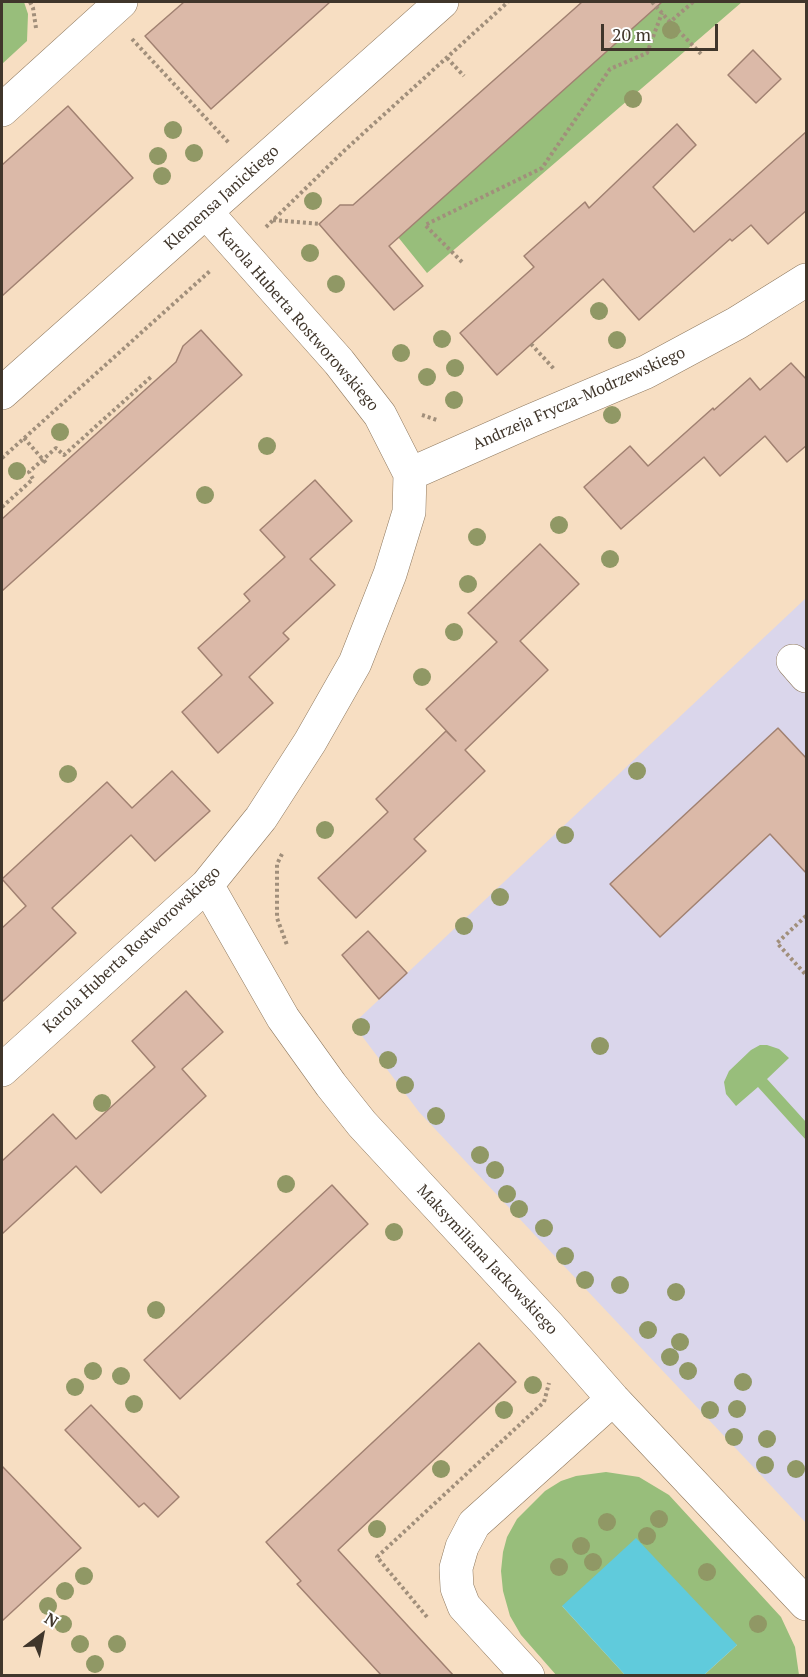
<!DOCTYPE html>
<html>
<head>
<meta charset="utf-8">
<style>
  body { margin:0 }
  #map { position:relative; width:808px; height:1677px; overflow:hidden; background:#f7dec2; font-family:"PT Serif",serif }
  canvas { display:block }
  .frame { position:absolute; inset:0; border:3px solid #40362b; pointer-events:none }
  .north { position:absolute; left:12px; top:1605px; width:60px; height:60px; -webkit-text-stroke:4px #fff; paint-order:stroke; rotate:32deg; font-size:16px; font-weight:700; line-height:24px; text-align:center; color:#40362b }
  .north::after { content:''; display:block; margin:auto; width:21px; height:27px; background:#40362b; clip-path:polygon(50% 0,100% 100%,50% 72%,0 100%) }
  .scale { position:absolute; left:601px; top:24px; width:117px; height:27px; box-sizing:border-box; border:3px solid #40362b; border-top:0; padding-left:8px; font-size:18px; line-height:21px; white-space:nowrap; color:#40362b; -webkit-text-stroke:4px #fff; paint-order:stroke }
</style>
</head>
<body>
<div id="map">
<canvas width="808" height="1677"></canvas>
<div class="frame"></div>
<div class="north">N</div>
<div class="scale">20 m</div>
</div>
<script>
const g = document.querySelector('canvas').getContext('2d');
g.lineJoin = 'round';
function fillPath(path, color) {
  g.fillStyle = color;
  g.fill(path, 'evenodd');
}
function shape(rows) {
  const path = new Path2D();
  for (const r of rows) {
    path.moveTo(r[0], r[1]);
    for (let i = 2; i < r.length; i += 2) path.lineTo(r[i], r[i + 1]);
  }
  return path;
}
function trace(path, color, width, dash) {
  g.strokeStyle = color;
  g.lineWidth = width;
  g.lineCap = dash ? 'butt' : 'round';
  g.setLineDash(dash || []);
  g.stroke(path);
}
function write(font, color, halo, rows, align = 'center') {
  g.font = font + ' "PT Serif",serif';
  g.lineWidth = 4.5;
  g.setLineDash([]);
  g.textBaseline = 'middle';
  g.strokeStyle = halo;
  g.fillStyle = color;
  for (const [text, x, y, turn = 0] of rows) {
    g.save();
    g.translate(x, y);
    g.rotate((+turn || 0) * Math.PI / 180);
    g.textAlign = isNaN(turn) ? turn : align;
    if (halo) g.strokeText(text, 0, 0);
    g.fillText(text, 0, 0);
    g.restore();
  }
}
fillPath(shape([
  [806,598,806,1523,419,1112,353,1024]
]), '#dad6eb');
fillPath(shape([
  [2,2,24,2,28,14,27,41,2,64],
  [633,2,742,2,427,273,398,237,645,16],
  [760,1045,767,1045,779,1049,789,1058,767,1079,806,1122,806,1140,758,1087,736,1106,726,1094,724,1082,729,1071,751,1050],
  [606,1472,639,1477,669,1495,781,1617,795,1647,799,1675,704,1675,737,1645,562,1606,625,1675,557,1676,521,1635,510,1616,503,1591,501,1571,503,1552,507,1537,517,1519,545,1491,561,1481,576,1476]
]), '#98be7b');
fillPath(shape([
  [636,1538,737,1645,704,1675,625,1675,562,1606]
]), '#60cbdc');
const building = shape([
  [184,2,330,2,211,109,145,36,184,2],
  [582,2,662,2,389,246,423,286,394,310,319,224,340,205,353,205,582,2],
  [753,50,781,79,756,103,728,75,753,50],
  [68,106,133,178,2,296,2,165,68,106],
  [677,124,696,145,653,187,694,232,807,131,807,210,768,244,751,225,732,241,730,239,639,320,603,279,497,375,460,333,534,267,524,256,585,202,589,208,677,124],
  [201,330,242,375,2,591,2,519,176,362,183,346,201,330],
  [791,363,807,380,807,445,787,462,765,436,720,476,704,457,621,529,584,487,630,446,648,466,713,408,714,410,750,378,760,390,791,363],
  [315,480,352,521,310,559,335,585,283,633,289,639,249,677,273,703,218,753,182,712,222,675,198,648,250,601,244,594,285,557,260,530,315,480],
  [540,544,579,584,520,641,548,670,465,750,485,771,414,839,426,851,356,918,318,878,388,812,376,799,446,731,456,741,426,709,497,642,468,613,540,544],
  [778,728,807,759,807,874,770,834,660,937,610,884,778,728],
  [172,771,210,811,155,861,131,835,52,908,76,933,2,1002,2,928,26,906,2,879,107,782,132,808,172,771],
  [368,931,407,973,379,999,342,955,368,931],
  [186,991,223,1032,182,1069,206,1096,101,1193,76,1166,2,1234,2,1161,53,1114,76,1139,155,1067,132,1041,186,991],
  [332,1185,368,1224,180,1399,144,1360,332,1185],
  [479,1343,516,1382,338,1550,454,1676,382,1676,297,1584,301,1581,266,1542,479,1343],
  [91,1405,179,1497,158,1517,144,1503,139,1507,65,1430,91,1405],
  [2,1466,81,1548,2,1621,2,1466]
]);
fillPath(building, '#dbb9a8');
trace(building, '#a18171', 1.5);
const minor = shape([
  [2,110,121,2],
  [2,393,442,2],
  [410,474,530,421,646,372,737,323,806,280],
  [793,661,806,676],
  [207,885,283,1018,331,1085,362,1124,548,1325,613,1399,806,1604],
  [2,1070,207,885,261,818,310,742,355,663,390,574,409,512,410,474,380,415,339,362,206,212],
  [528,1676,464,1606,457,1588,456,1568,462,1547,474,1524,613,1399]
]);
trace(minor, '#8f795f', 34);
trace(shape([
  [30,2,33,8,36,28],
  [652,2,670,22],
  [693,2,670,22,702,55],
  [132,39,229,143],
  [447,58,464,76],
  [273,220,321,224],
  [266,227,346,149,508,2],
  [462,262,425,225,542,168,610,69,647,53,662,13],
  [531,344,555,370],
  [422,415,437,420],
  [24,438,46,463],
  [2,458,211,270],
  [2,507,33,479,29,472,56,448,64,455,151,377],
  [282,854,277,864,277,918,287,945],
  [806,916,777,943,806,975],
  [427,1617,377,1557,544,1402,549,1383]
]), '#a18f7b', 4, [3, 3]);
trace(minor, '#fff', 33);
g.fillStyle = '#909865';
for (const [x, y] of [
  [671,30],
  [633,99],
  [173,130],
  [194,153],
  [158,156],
  [162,176],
  [313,201],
  [310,253],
  [336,284],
  [599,311],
  [442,339],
  [617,340],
  [401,353],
  [455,368],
  [427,377],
  [454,400],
  [612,415],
  [60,432],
  [267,446],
  [17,471],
  [205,495],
  [559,525],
  [477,537],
  [610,559],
  [468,584],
  [454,632],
  [422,677],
  [637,771],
  [68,774],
  [325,830],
  [565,835],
  [500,897],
  [464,926],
  [361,1027],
  [600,1046],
  [388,1060],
  [405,1085],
  [102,1103],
  [436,1116],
  [480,1155],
  [495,1170],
  [286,1184],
  [507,1194],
  [519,1209],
  [544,1228],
  [394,1232],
  [565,1256],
  [585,1280],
  [620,1285],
  [676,1292],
  [156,1310],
  [648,1330],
  [680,1342],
  [670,1357],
  [93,1371],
  [688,1371],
  [121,1376],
  [743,1382],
  [533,1385],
  [75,1387],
  [134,1404],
  [737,1409],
  [504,1410],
  [710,1410],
  [734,1437],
  [767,1439],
  [765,1465],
  [441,1469],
  [796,1469],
  [659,1519],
  [607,1522],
  [377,1529],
  [647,1536],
  [581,1546],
  [593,1562],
  [559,1567],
  [707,1572],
  [84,1576],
  [65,1591],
  [48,1606],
  [63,1624],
  [758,1624],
  [80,1644],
  [117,1644],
  [95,1664]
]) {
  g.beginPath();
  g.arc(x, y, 9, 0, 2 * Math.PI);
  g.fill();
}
write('16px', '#40362b', '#fff', [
  ["Klemensa Janickiego",222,198,-42],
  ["Karola Huberta Rostworowskiego",298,320,49],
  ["Andrzeja Frycza-Modrzewskiego",579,399,-24],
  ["Karola Huberta Rostworowskiego",132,950,-43],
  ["Maksymiliana Jackowskiego",487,1260,47]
]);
</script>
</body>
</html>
